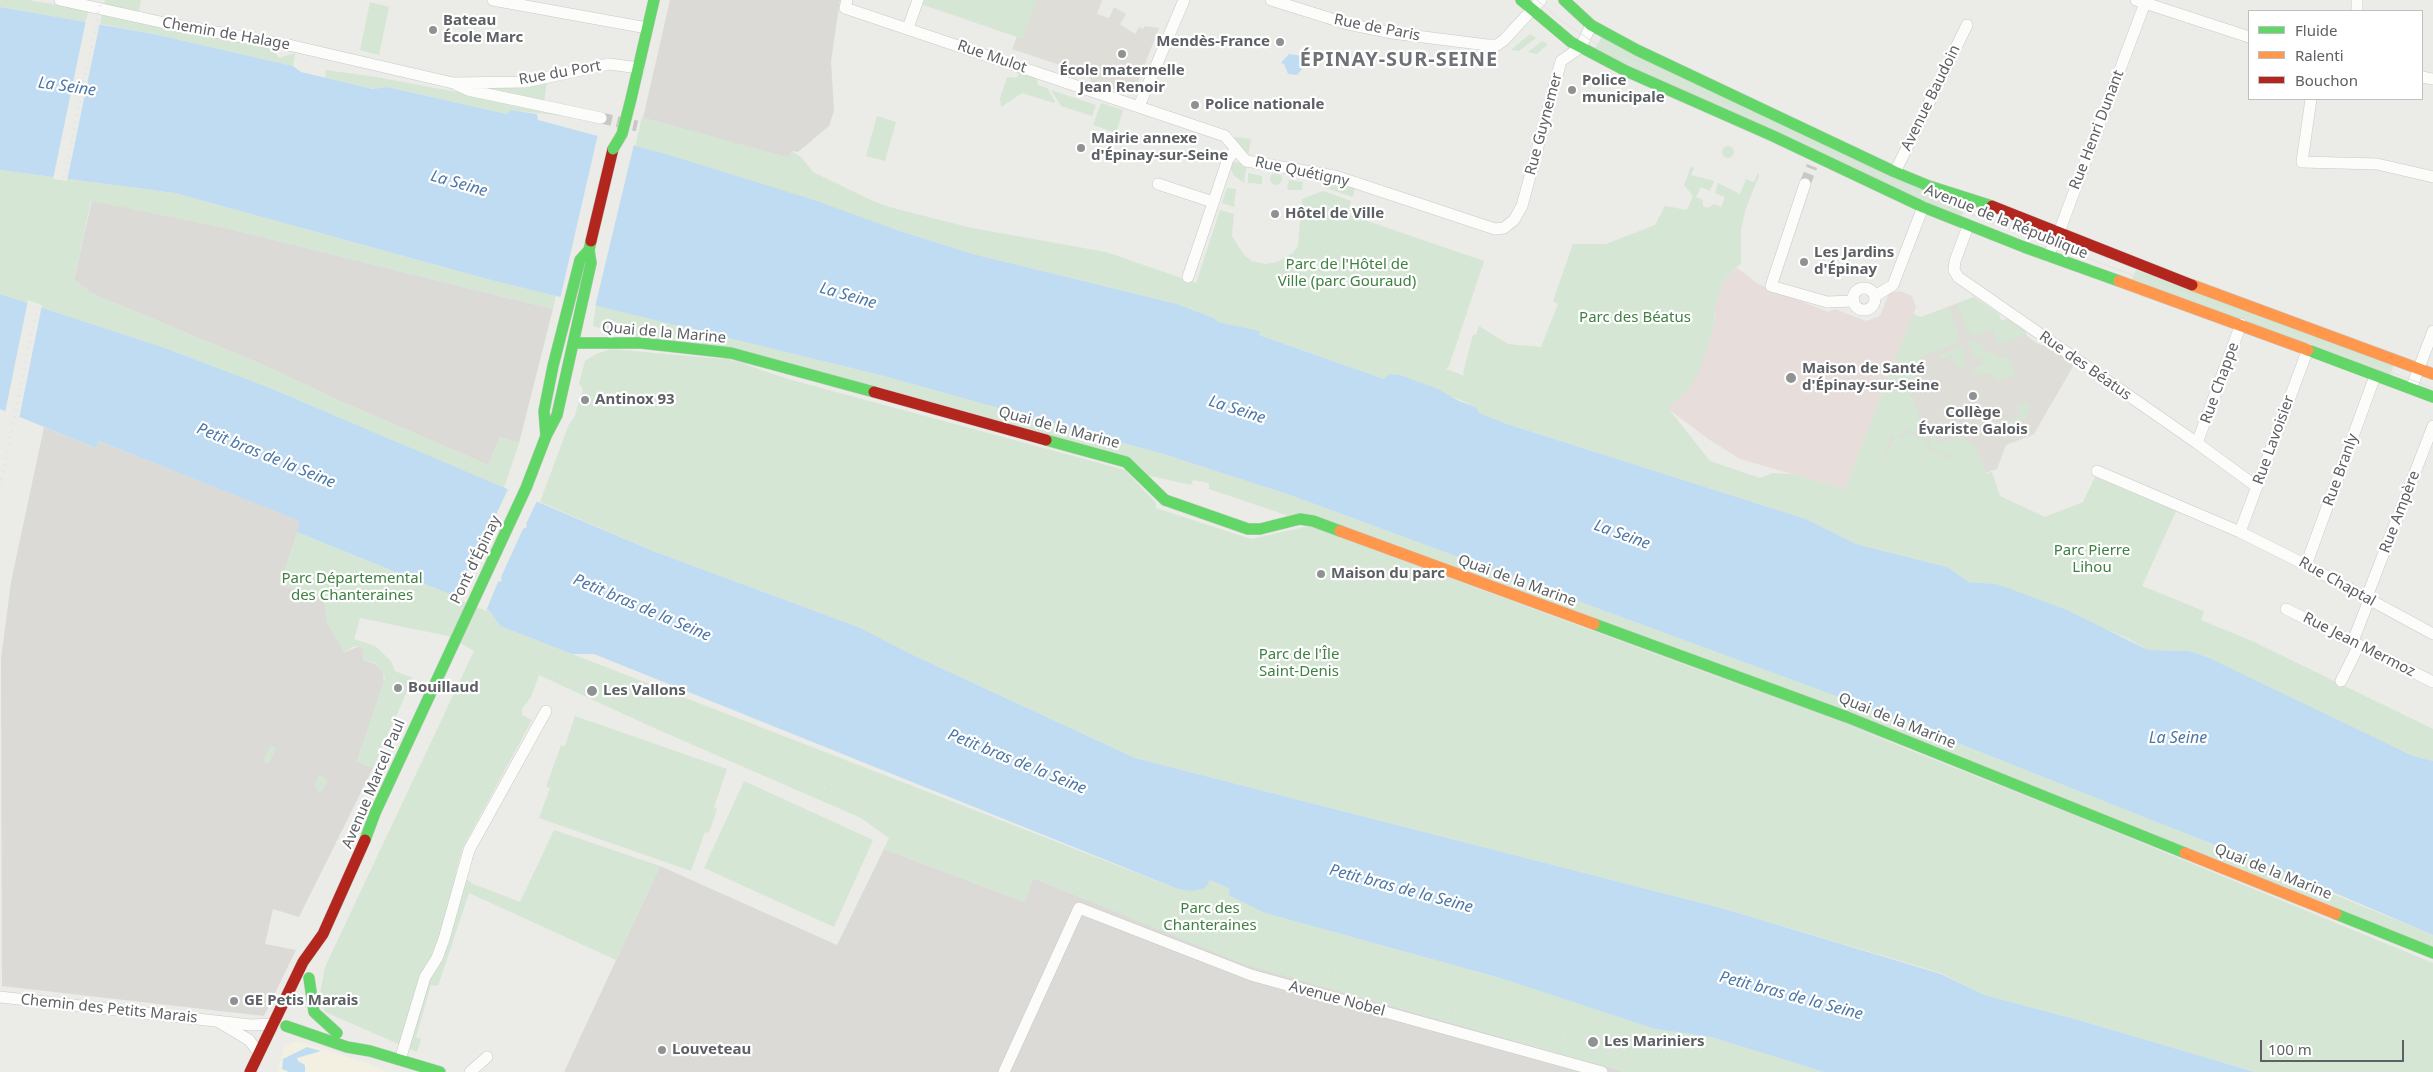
<!DOCTYPE html>
<html>
<head>
<meta charset="utf-8">
<style>
  body { margin:0 }
  #map { position:relative; width:2433px; height:1072px; overflow:hidden; background:#ebebe7; font-family:"Noto Sans",sans-serif }
  canvas { display:block }
  .legend { position:absolute; left:2248px; top:10px; width:175px; height:90px; box-sizing:border-box; background:#fff; border:1px solid #bebfc1; margin:0; padding:6px 9px; list-style:none; font-size:15px; color:#5d6064 }
  .legend li { display:flex; align-items:center; gap:10px; height:25px }
  .legend b { width:25px; border:1px solid #bebfc1 }
  .scale { position:absolute; left:2260px; top:1040px; width:144px; height:22px; box-sizing:border-box; border:2px solid #5d6064; border-top:0; padding-left:6px; font-size:15px; line-height:18px; white-space:nowrap; color:#5d6064; -webkit-text-stroke:4px #fff; paint-order:stroke }
</style>
</head>
<body>
<div id="map">
<canvas width="2433" height="1072"></canvas>
<ul class="legend">
<li><b style="height:6px;background:#63d668"></b>Fluide</li>
<li><b style="height:6px;background:#ff974d"></b>Ralenti</li>
<li><b style="height:6px;background:#b3261e"></b>Bouchon</li>
</ul>
<div class="scale">100 m</div>
</div>
<script>
const g = document.querySelector('canvas').getContext('2d');
g.lineJoin = 'round';
function fillPath(path, color) {
  g.fillStyle = color;
  g.fill(path, 'evenodd');
}
function shape(rows) {
  const path = new Path2D();
  for (const r of rows) {
    if (r.length === 3) {
      path.moveTo(r[0] + r[2], r[1]);
      path.arc(r[0], r[1], r[2], 0, 2 * Math.PI);
      continue;
    }
    path.moveTo(r[0], r[1]);
    for (let i = 2; i < r.length; i += 2) path.lineTo(r[i], r[i + 1]);
  }
  return path;
}
function trace(path, color, width, dash) {
  g.strokeStyle = color;
  g.lineWidth = width;
  g.lineCap = dash ? 'butt' : 'round';
  g.setLineDash(dash || []);
  g.stroke(path);
}
function write(font, color, halo, rows, align = 'center') {
  g.font = font + ' "Noto Sans",sans-serif';
  g.lineWidth = 4.5;
  g.setLineDash([]);
  g.textBaseline = 'middle';
  g.strokeStyle = halo;
  g.fillStyle = color;
  for (const [text, x, y, turn = 0] of rows) {
    g.save();
    g.translate(x, y);
    g.rotate((+turn || 0) * Math.PI / 180);
    g.textAlign = isNaN(turn) ? turn : align;
    if (halo) g.strokeText(text, 0, 0);
    g.fillText(text, 0, 0);
    g.restore();
  }
}
fillPath(shape([
  [297,1041,370,1064,388,1072,277,1072,285,1046]
]), '#f3f0e2');
fillPath(shape([
  [670,0,840,0,831,61,834,111,829,126,798,152,792,151,789,158,643,118],
  [92,200,226,228,553,309,519,443,500,437,488,465,342,402,263,365,91,293,74,280],
  [44,427,96,448,99,441,301,521,280,585,314,595,324,600,328,624,345,652,360,646,363,650,363,660,376,664,383,672,384,684,357,761,373,768,299,917,273,909,265,944,296,950,264,1016,2,986,1,659,11,582],
  [884,849,1025,902,1033,878,1245,964,1625,1072,564,1072,660,866,837,945]
]), '#dbdad7');
fillPath(shape([
  [1036,0,1102,0,1097,14,1109,18,1114,7,1126,14,1120,24,1135,34,1139,27,1143,29,1145,26,1159,28,1135,89,1127,93,1091,82,1090,78,1060,65,1012,49,1017,37,1023,38],
  [1974,297,1999,314,2001,321,2007,319,2025,331,2027,336,2035,342,2042,346,2045,342,2075,363,2034,434,2006,445,1997,469,1935,492,1879,470,1894,428,1921,317]
]), '#deddd7');
fillPath(shape([
  [1737,268,1758,284,1828,312,1835,309,1866,321,1880,316,1889,293,1900,291,1912,296,1916,307,1845,489,1740,459,1707,438,1667,408,1690,387,1714,327,1715,305,1724,280]
]), '#e7dddb');
fillPath(shape([
  [0,0,28,0,89,10,85,22,0,7],
  [105,0,141,0,139,11,103,5],
  [923,0,1036,0,1023,39,932,8,921,4],
  [370,2,389,7,379,55,360,50],
  [102,13,268,43,279,58,295,53,293,66,154,34,100,24],
  [1530,34,1536,38,1519,51,1511,50],
  [1602,36,1967,202,1961,218,1594,50],
  [1542,41,1548,44,1537,54,1528,52],
  [326,70,376,77,521,104,581,118,511,110,507,114,387,87,374,89,325,78],
  [1019,72,1036,76,1038,85,1047,88,1055,101,1054,103,1022,93,1001,107,1000,98,1007,77,1017,78],
  [547,81,544,103,483,88],
  [1051,90,1096,105,1092,116,1061,106],
  [1101,103,1123,110,1116,133,1093,125],
  [877,116,896,122,885,161,866,156],
  [642,117,789,158,792,151,801,157,813,172,875,202,893,208,972,228,1106,252,1196,283,1220,210,1234,214,1232,236,1244,255,1252,261,1265,264,1277,262,1293,253,1298,246,1302,199,1323,191,1351,201,1348,213,1312,202,1484,261,1449,366,1446,369,1465,376,1463,373,1473,335,1476,335,1479,326,1508,344,1541,347,1558,304,1553,301,1573,244,1606,244,1655,225,1665,206,1687,210,1693,196,1684,185,1691,167,1694,168,1691,175,1714,181,1710,191,1701,187,1696,197,1703,200,1703,206,1708,208,1714,204,1721,207,1725,197,1715,193,1718,183,1740,194,1746,179,1754,182,1758,172,1759,176,1746,208,1741,229,1741,263,1724,280,1715,305,1714,327,1700,369,1690,387,1668,408,1710,461,1760,478,1773,473,1792,474,1845,489,1913,314,1921,317,1949,307,1958,331,1956,343,1919,358,1922,367,1913,371,1916,380,1907,385,1924,428,1931,431,1928,439,1904,429,1901,435,1898,434,1897,436,1902,438,1905,432,1929,442,1926,448,1952,459,1953,457,1929,447,1931,440,1934,433,1940,444,1960,436,1975,446,1986,474,1992,472,2000,496,2045,517,2083,502,2095,477,2164,506,2167,504,2177,509,2142,586,2204,611,2201,620,2252,641,2433,729,2433,761,2413,756,2189,651,2148,650,2127,638,1997,584,1969,582,1947,567,1856,544,1806,519,1507,424,1479,413,1476,407,1456,398,1384,379,1259,335,1259,331,1218,322,1214,318,1177,304,973,254,635,147],
  [1892,435,1895,436,1880,469],
  [1234,137,1251,139,1248,156,1243,151],
  [1728,152,6],
  [1232,162,1247,163,1244,183,1234,176,1230,167],
  [0,170,175,193,487,279,556,295,553,309,226,228,91,201,74,280,91,293,263,365,342,402,488,465,500,437,519,443,504,488,270,388,165,348,0,294],
  [1276,179,6],
  [1248,173,1262,176,1262,184,1248,183],
  [1289,180,1303,182,1302,190,1288,190,1287,187],
  [1331,180,1355,188,1353,197,1326,188],
  [1227,188,1236,189,1234,207,1222,203],
  [2136,270,2394,364,2390,376,2131,282],
  [1974,297,1999,314,2001,321,2007,319,2025,331,2026,335,1998,345,1992,329,1975,336,1966,330,1957,304],
  [596,305,880,375,1163,454,1290,495,1882,713,2157,822,2433,935,2433,948,2330,906,1289,516,1209,489,1209,483,1193,480,1191,485,1146,475,1016,427,622,335,593,326],
  [1970,339,1982,346,1984,354,1990,351,2000,358,2009,357,2015,375,1996,382,1992,373,1983,376,1973,372,1974,368,1984,365,1981,357,1975,358,1968,342],
  [1959,343,1962,343,1966,354,1962,356,1966,369,1956,365,1952,355,1942,359,1940,355,1960,347],
  [611,349,732,360,788,379,1125,470,1156,503,1156,508,1251,539,1309,526,1834,720,2084,819,2433,963,2433,1072,2255,1072,2075,1019,1983,995,1941,973,1725,909,1135,758,913,655,858,627,653,551,540,502,569,424,574,418,583,389,579,384,585,361,596,354],
  [2023,394,2030,407,2025,418,2009,425,2008,422,2021,416,2017,407,2026,403],
  [297,532,489,610,500,626,1178,889,1210,880,1231,889,1265,913,1500,978,1655,1029,1711,1037,1824,1072,1625,1072,1246,965,1033,878,1025,902,884,849,889,838,861,818,654,728,539,675,531,697,522,709,522,715,532,720,463,847,456,872,473,884,520,902,554,830,660,866,616,960,469,893,438,986,431,985,416,1037,421,1039,417,1052,325,1012,319,999,325,967,474,651,448,636,360,618,354,639,375,646,391,661,395,671,413,678,373,768,357,761,385,677,376,663,363,660,363,650,360,646,353,647,344,652,328,624,324,600,314,595,280,585],
  [575,716,727,769,714,807,717,809,709,833,705,832,691,871,539,818,550,788,546,787,561,745,565,746],
  [271,745,276,748,269,763,263,761],
  [319,774,328,781,322,791,318,792,315,785],
  [744,781,873,840,834,927,704,868]
]), '#d6e6d4');
fillPath(shape([
  [0,7,154,34,293,66,301,72,373,89,387,87,507,114,511,110,537,114,538,120,669,155,814,200,897,230,973,254,1177,304,1214,318,1218,322,1260,331,1259,335,1384,379,1390,374,1400,375,1438,389,1459,401,1476,407,1479,413,1507,424,1806,519,1856,544,1947,567,1969,582,1997,584,2067,610,2148,650,2189,651,2209,658,2413,756,2433,761,2433,935,2328,890,1882,713,1290,495,1163,454,880,375,487,279,175,193,0,170],
  [1289,54,1302,56,1307,68,1303,68,1297,75,1288,74,1284,64,1281,63],
  [0,294,165,348,270,388,653,551,858,627,913,655,1135,758,1725,909,1941,974,1984,995,2075,1019,2255,1072,1824,1072,1711,1037,1655,1029,1500,978,1265,913,1229,895,1230,889,1210,880,1205,888,1192,891,1178,889,594,654,572,654,500,626,489,610,297,532,300,521,99,441,96,448,0,409],
  [307,1047,321,1051,297,1058,298,1061,305,1065,305,1072,289,1072,282,1069,283,1059]
]), '#c0dcf2');
fillPath(shape([
  [86,20,100,22,67,181,53,179],
  [598,134,634,144,595,307,560,299],
  [28,300,42,305,19,419,5,413],
  [509,487,538,499,526,524,527,527,523,529,501,577,502,581,498,582,486,611,455,598,470,568,469,565,473,564]
]), '#ebebe7');
trace(shape([
  [601,118,637,126],
  [1805,184,1812,166]
]), '#c8c8c6', 11, [11, 5.5]);
const street = shape([
  [60,0,165,23,293,46,453,83,525,82,609,64,639,68],
  [493,0,647,28],
  [847,0,845,8,1225,136,1246,161,1335,176,1495,229,1504,228,1514,220,1522,206,1561,61,1581,47,1591,25],
  [1271,0,1348,24,1392,33,1487,45,1497,45,1504,40,1541,0],
  [2136,0,2249,37],
  [2357,11,2357,0],
  [908,28,918,0],
  [2422,77,2433,79],
  [457,85,468,90,601,118],
  [2311,99,2302,162,2377,164,2433,177],
  [1139,106,1184,0],
  [1895,172,1967,25],
  [1158,184,1213,202],
  [1805,184,1771,286,1827,302,1854,301],
  [1968,226,1955,261,1954,270,1958,277,2197,443,2257,487],
  [2048,256,2059,232,2145,3],
  [1188,277,1228,159,1236,149],
  [1864,299,11],
  [1875,296,1893,285,1923,207],
  [2411,389,2433,331],
  [2197,443,2241,324],
  [2097,471,2240,532,2306,565,2433,634],
  [2240,532,2308,349],
  [2306,565,2375,376],
  [2366,599,2433,426],
  [2286,609,2433,682],
  [2353,641,2369,600],
  [2341,681,2359,645],
  [0,997,251,1025,274,1024],
  [219,1022,249,1040,259,1053],
  [400,1060,425,977,437,958,444,939,469,850,546,711],
  [470,1072,487,1057],
  [1004,1072,1079,908,1251,975,1602,1072]
]);
const fast = shape([
  [1521,0,1571,42,1626,71,1773,136,1923,207,2024,247,2119,281],
  [1564,0,1591,25,1637,50,1895,172,1929,186,1992,206],
  [631,99,654,0],
  [574,343,641,343,731,353,874,392],
  [2308,350,2433,397],
  [546,436,544,411,553,366,580,260,589,250],
  [1046,440,1126,462,1165,500,1248,529,1260,529,1300,519,1313,521,1340,531],
  [1594,624,1847,717,2185,853],
  [365,840,375,813,526,488,546,436,557,415,591,263,589,250,591,241],
  [2336,914,2433,953],
  [309,978,314,1012,337,1033],
  [286,1026,347,1047,370,1051,440,1072]
]);
const slow = shape([
  [2119,281,2308,350],
  [2192,285,2433,374],
  [1340,531,1594,624],
  [2185,853,2336,914]
]);
const jam = shape([
  [1992,206,2192,285],
  [591,241,613,149],
  [874,392,1046,440],
  [250,1072,303,962,323,934,365,840]
]);
trace(street, '#c9c9c8', 12);
trace(fast, '#c8c9c8', 12);
trace(slow, '#c8c9c8', 12);
trace(jam, '#c8c9c8', 12);
trace(street, '#fcfcfb', 11);
trace(fast, '#63d668', 11);
trace(slow, '#ff974d', 11);
trace(jam, '#b3261e', 11);
trace(shape([
  [1537,0,1559,19,1608,52,1925,197,2433,388]
]), '#e2e2e2', 1);
trace(shape([
  [0,486,101,0],
  [546,673,790,772,882,815,957,838,1012,863,1125,909,1210,939,1241,944,1262,950,1316,973,1365,978,1454,1012,1591,1046,1675,1072],
  [1557,1033,1574,1034,1611,1042,1635,1055]
]), '#e2e2e2', 3, [1, 6]);
const fastBridge = shape([
  [613,149,622,134,631,99]
]);
trace(fastBridge, '#d1cab7', 12, []);
trace(fastBridge, '#63d668', 11);
for (const [x, y, r, color] of [
  [433,30,5,"#8f9192"],
  [1280,42,5,"#8f9192"],
  [1122,54,5,"#8f9192"],
  [1572,90,5,"#8f9192"],
  [1195,105,5,"#8f9192"],
  [1081,148,5,"#8f9192"],
  [1275,214,5,"#8f9192"],
  [1804,262,5,"#8f9192"],
  [1791,378,6,"#8f9192"],
  [1973,396,5,"#8f9192"],
  [585,400,5,"#8f9192"],
  [1321,574,5,"#8f9192"],
  [398,688,5,"#8f9192"],
  [592,691,6,"#8f9192"],
  [234,1001,5,"#8f9192"],
  [1593,1042,6,"#8f9192"],
  [662,1050,5,"#8f9192"]
]) {
  const dot = new Path2D();
  dot.arc(x, y, r, 0, 2 * Math.PI);
  g.fillStyle = color;
  g.fill(dot);
  trace(dot, '#fff', 2);
}
write('bold 15px', '#5d6064', '#fff', [
  ["Bateau",443,21],
  ["École Marc",443,38],
  ["Mendès-France",1270,42,"right"],
  ["École maternelle",1122,71,"center"],
  ["Jean Renoir",1122,88,"center"],
  ["Police",1582,81],
  ["municipale",1582,98],
  ["Police nationale",1205,105],
  ["Mairie annexe",1091,139],
  ["d'Épinay-sur-Seine",1091,156],
  ["Hôtel de Ville",1285,214],
  ["Les Jardins",1814,253],
  ["d'Épinay",1814,270],
  ["Maison de Santé",1802,369],
  ["d'Épinay-sur-Seine",1802,386],
  ["Antinox 93",595,400],
  ["Collège",1973,413,"center"],
  ["Évariste Galois",1973,430,"center"],
  ["Maison du parc",1331,574],
  ["Bouillaud",408,688],
  ["Les Vallons",603,691],
  ["GE Petis Marais",244,1001],
  ["Les Mariniers",1604,1042],
  ["Louveteau",672,1050]
], 'left');
write('15px', '#5d6064', '#fff', [
  ["Rue de Paris",1377,28,11],
  ["Chemin de Halage",226,34,10],
  ["Rue Mulot",992,57,19],
  ["Rue du Port",560,73,-10],
  ["Avenue Baudoin",1931,98,-64],
  ["Rue Guynemer",1544,124,-75],
  ["Rue Henri Dunant",2097,130,-69],
  ["Rue Quétigny",1302,172,12],
  ["Avenue de la République",2006,222,22],
  ["Quai de la Marine",664,333,5],
  ["Rue des Béatus",2085,366,35],
  ["Rue Chappe",2220,383,-70],
  ["Quai de la Marine",1059,428,15],
  ["Rue Lavoisier",2274,440,-70],
  ["Rue Branly",2341,470,-70],
  ["Rue Ampère",2400,512,-69],
  ["Pont d'Épinay",476,560,-64],
  ["Quai de la Marine",1517,581,20],
  ["Rue Chaptal",2337,582,29],
  ["Rue Jean Mermoz",2359,645,27],
  ["Quai de la Marine",1897,721,22],
  ["Avenue Marcel Paul",374,784,-67],
  ["Quai de la Marine",2273,872,22],
  ["Avenue Nobel",1337,999,15],
  ["Chemin des Petits Marais",109,1009,6]
]);
write('15px', '#3e8142', '#fff', [
  ["Parc de l'Hôtel de",1347,265],
  ["Ville (parc Gouraud)",1347,282],
  ["Parc des Béatus",1635,318],
  ["Parc Pierre",2092,551],
  ["Lihou",2092,568],
  ["Parc Départemental",352,579],
  ["des Chanteraines",352,596],
  ["Parc de l'Île",1299,655],
  ["Saint-Denis",1299,672],
  ["Parc des",1210,909],
  ["Chanteraines",1210,926]
]);
write('italic 16px', '#4c77a6', '#fff', [
  ["La Seine",67,87,8],
  ["La Seine",459,184,16],
  ["La Seine",848,296,16],
  ["La Seine",1237,410,18],
  ["Petit bras de la Seine",266,456,22],
  ["La Seine",1622,535,20],
  ["Petit bras de la Seine",642,608,23],
  ["La Seine",2178,738],
  ["Petit bras de la Seine",1017,762,22],
  ["Petit bras de la Seine",1401,889,15],
  ["Petit bras de la Seine",1791,996,15]
]);
g.letterSpacing = '1px';
write('bold 20px', '#6e7276', '#fff', [
  ["ÉPINAY-SUR-SEINE",1399,60]
]);
g.letterSpacing = '0px';
</script>
</body>
</html>
